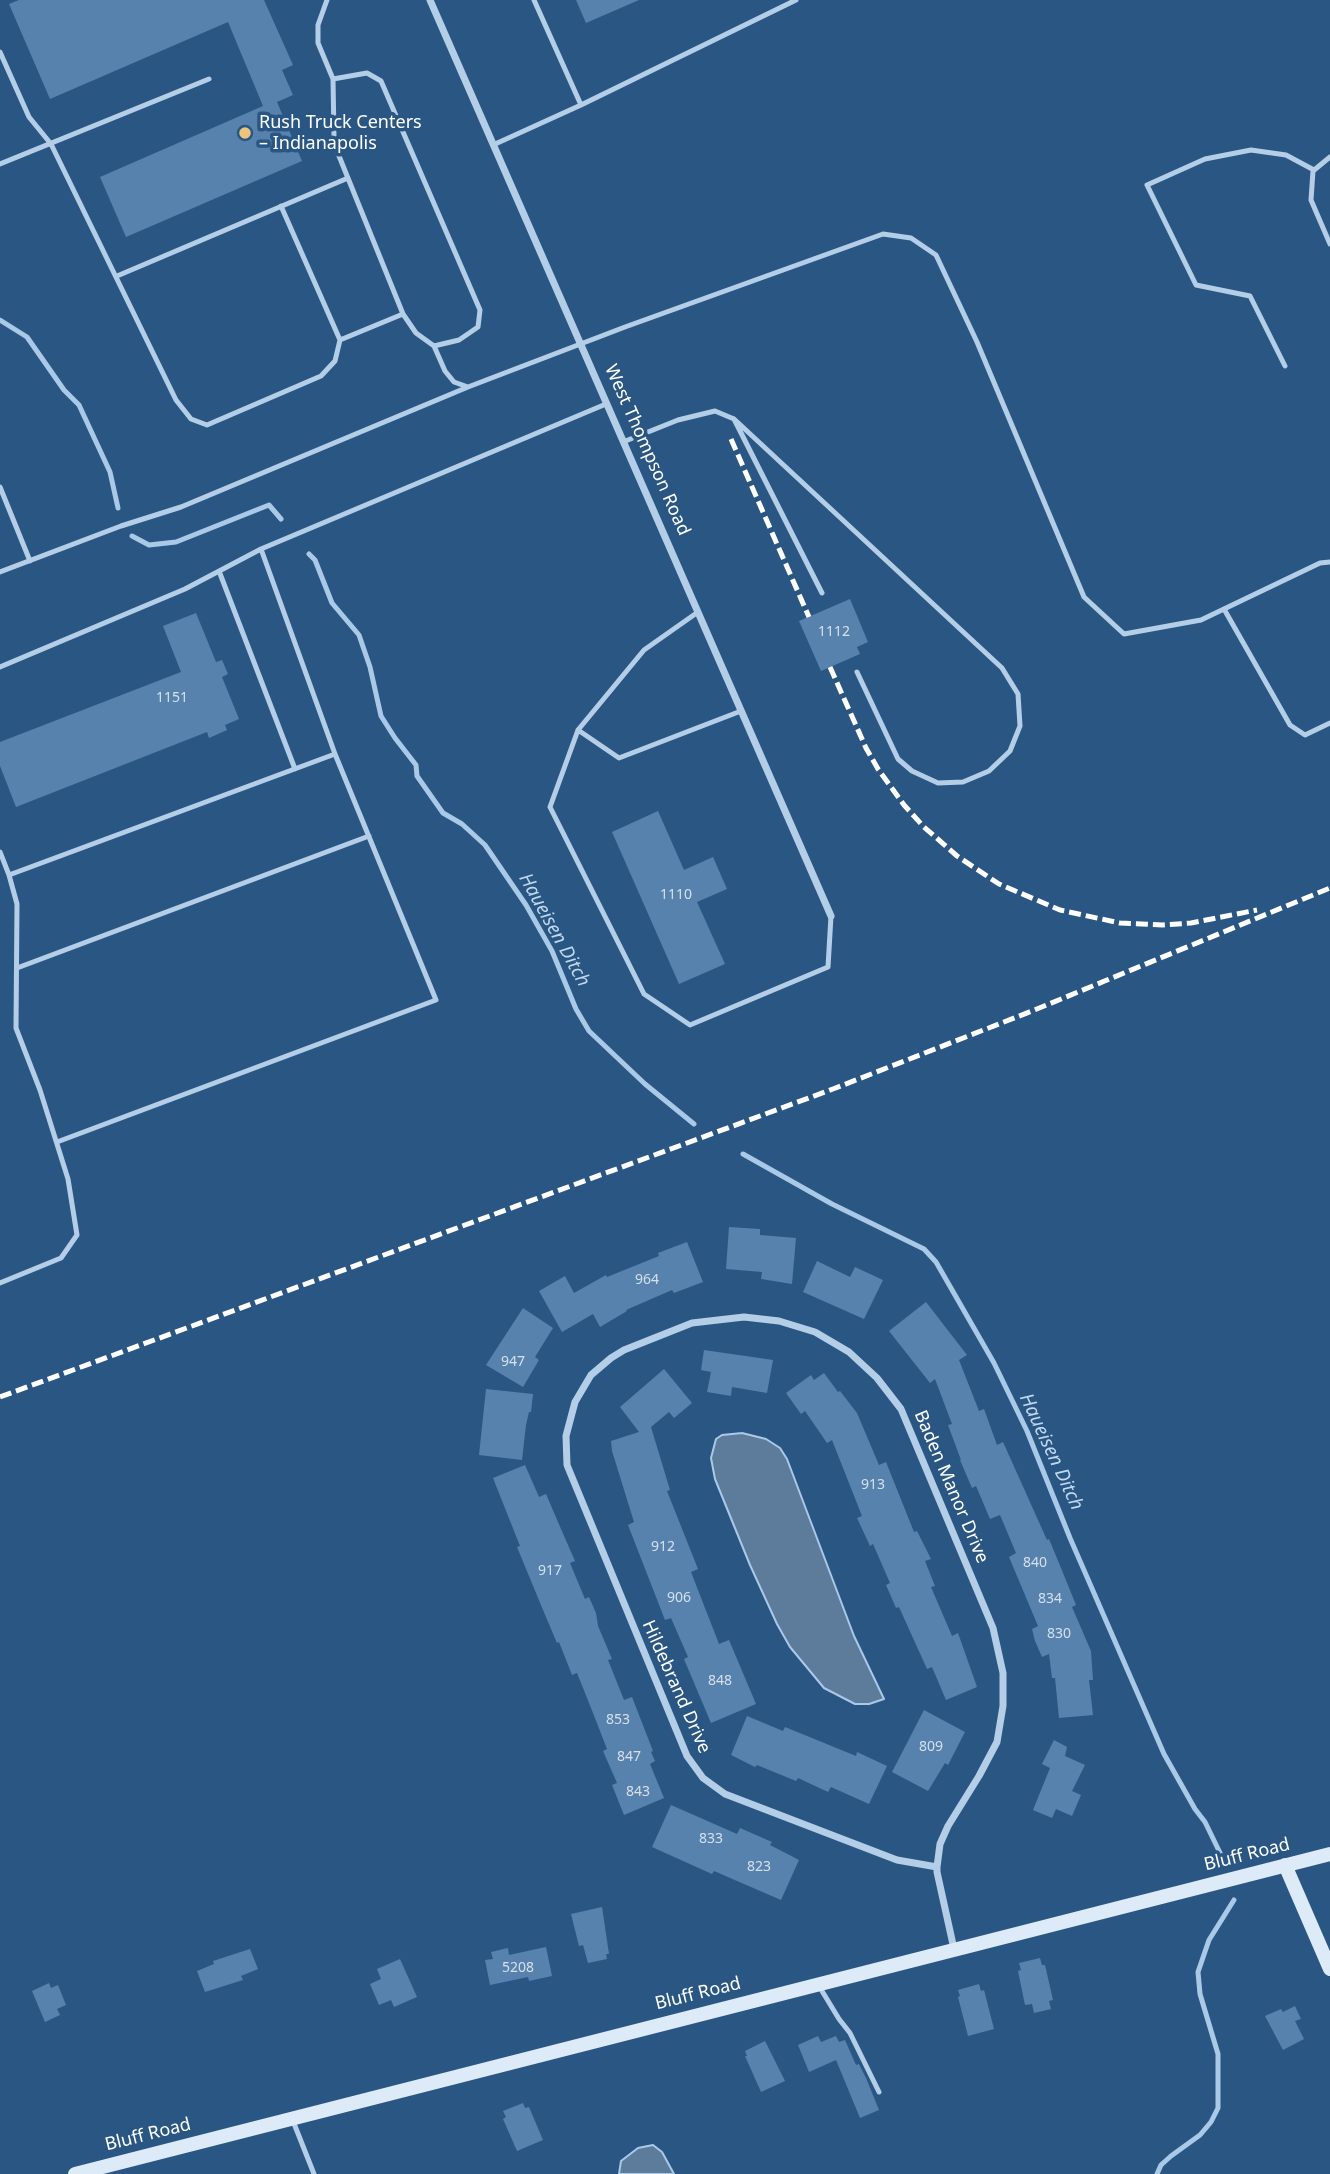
<!DOCTYPE html>
<html>
<head>
<meta charset="utf-8">
<style>
  body { margin:0 }
  canvas { display:block; background:#2a5684 }
</style>
</head>
<body>
<canvas width="1330" height="2174"></canvas>
<script>
const g = document.querySelector('canvas').getContext('2d');
g.lineJoin = 'round';
function fillPath(path, color) {
  g.fillStyle = color;
  g.fill(path, 'evenodd');
}
function shape(rows) {
  const path = new Path2D();
  for (const r of rows) {
    path.moveTo(r[0], r[1]);
    for (let i = 2; i < r.length; i += 2) path.lineTo(r[i], r[i + 1]);
  }
  return path;
}
function trace(path, color, width, dash) {
  g.strokeStyle = color;
  g.lineWidth = width;
  g.lineCap = dash ? 'butt' : 'round';
  g.setLineDash(dash || []);
  g.stroke(path);
}
function write(font, color, halo, rows, align = 'center') {
  g.font = font + ' "Noto Sans",sans-serif';
  g.lineWidth = 7;
  g.setLineDash([]);
  g.textBaseline = 'middle';
  g.strokeStyle = halo;
  g.fillStyle = color;
  for (const [text, x, y, turn = 0] of rows) {
    g.save();
    g.translate(x, y);
    g.rotate((+turn || 0) * Math.PI / 180);
    g.textAlign = isNaN(turn) ? turn : align;
    if (halo) g.strokeText(text, 0, 0);
    g.fillText(text, 0, 0);
    g.restore();
  }
}
const water = shape([
  [742,1433,766,1439,780,1448,787,1459,854,1636,884,1699,869,1704,855,1704,824,1688,790,1647,777,1624,750,1565,715,1479,711,1458,716,1439,722,1435,742,1433],
  [653,2145,662,2152,674,2174,619,2174,621,2161,638,2148,653,2145]
]);
fillPath(water, '#5d7b9a');
trace(water, '#a9c9e7', 2);
trace(shape([
  [0,320,27,337,64,390,79,405,110,472,118,508],
  [132,536,149,545,176,542,269,505,281,519],
  [309,554,315,560,332,603,359,635,370,667,381,716,395,738,416,765,417,776,443,813,462,824,485,845,526,905,552,951,576,1009,589,1031,645,1084,694,1124],
  [743,1154,832,1204,924,1249,936,1262,994,1363,1027,1431,1070,1538,1164,1754,1195,1809,1205,1822,1223,1859],
  [1157,2174,1161,2165,1171,2156,1200,2135,1211,2122,1218,2108,1218,2054,1200,1994,1198,1972,1209,1940,1234,1900]
]), '#a9c9e7', 5);
fillPath(shape([
  [19,0,264,0,293,65,282,70,293,95,277,102,302,161,126,237,100,177,263,106,228,22,50,99,9,4],
  [576,0,639,0,586,23],
  [850,599,868,642,857,647,860,654,821,671,799,621],
  [196,613,216,662,222,660,228,674,222,677,239,719,225,725,227,730,209,738,207,732,16,807,0,766,0,742,181,672,163,626],
  [658,811,684,870,713,857,727,889,697,902,725,964,679,984,612,832],
  [729,1227,760,1229,760,1235,796,1238,792,1284,761,1279,762,1272,726,1269],
  [687,1242,703,1282,674,1293,672,1290,626,1310,627,1311,600,1327,593,1314,562,1332,539,1291,565,1276,574,1293,606,1275,607,1277,659,1256,658,1253],
  [817,1261,850,1277,855,1267,883,1280,864,1319,803,1292],
  [926,1302,967,1355,959,1360,979,1411,984,1409,997,1445,1003,1442,1047,1540,1049,1539,1061,1568,1076,1605,1072,1607,1091,1651,1093,1680,1089,1680,1093,1715,1059,1718,1055,1678,1052,1678,1049,1654,1042,1657,1035,1641,1032,1629,1038,1626,1009,1557,1016,1553,1000,1515,990,1519,976,1486,972,1488,960,1460,961,1460,948,1425,952,1424,935,1379,930,1383,889,1331],
  [523,1308,553,1328,535,1357,539,1360,523,1387,486,1365],
  [704,1350,773,1360,767,1393,732,1387,731,1396,707,1392,711,1372,701,1370],
  [664,1369,692,1403,674,1418,669,1412,651,1427,670,1490,667,1491,698,1569,691,1572,719,1644,729,1640,756,1704,711,1723,684,1659,688,1657,671,1618,665,1620,628,1525,634,1522,612,1451,611,1441,639,1432,620,1407],
  [824,1373,838,1392,840,1391,857,1413,879,1465,886,1462,914,1532,917,1531,931,1559,925,1561,935,1586,931,1587,952,1636,958,1633,977,1687,946,1700,932,1667,927,1669,899,1607,896,1608,886,1585,890,1583,873,1544,870,1546,857,1518,862,1516,832,1440,827,1443,805,1411,801,1414,786,1393,811,1375,814,1380],
  [486,1389,533,1394,531,1412,529,1412,526,1425,522,1460,479,1455],
  [525,1465,539,1497,546,1494,561,1529,575,1561,570,1563,585,1599,589,1597,596,1613,598,1626,612,1659,608,1660,624,1700,632,1697,653,1751,651,1752,655,1761,650,1764,664,1798,624,1815,612,1785,617,1783,603,1751,607,1749,593,1713,577,1673,572,1675,559,1642,557,1643,543,1610,517,1547,520,1546,493,1478],
  [924,1710,965,1732,948,1765,945,1763,928,1791,892,1772],
  [747,1716,783,1731,785,1727,856,1756,857,1752,887,1766,869,1804,831,1787,828,1792,798,1778,796,1781,757,1765,755,1767,731,1755],
  [1054,1740,1067,1747,1065,1756,1085,1765,1072,1791,1081,1795,1072,1816,1056,1809,1052,1818,1033,1810,1050,1768,1042,1764],
  [671,1805,737,1834,740,1828,772,1842,770,1845,799,1860,781,1900,714,1871,712,1874,652,1847],
  [602,1907,609,1954,606,1954,607,1959,588,1963,583,1945,579,1946,571,1914],
  [546,1947,552,1976,529,1981,528,1977,490,1985,485,1960,493,1959,491,1952,508,1948,509,1955],
  [250,1949,258,1969,241,1976,243,1980,205,1992,197,1971,214,1964,213,1961],
  [1040,1958,1042,1965,1045,1965,1053,2000,1049,2001,1051,2009,1034,2013,1032,2004,1025,2005,1018,1971,1021,1970,1019,1963],
  [400,1959,417,1997,394,2007,391,2000,379,2005,370,1984,381,1979,377,1969],
  [49,1983,51,1988,58,1985,66,2005,57,2009,60,2015,45,2022,32,1991],
  [979,1984,981,1991,984,1990,994,2029,968,2036,958,1997,960,1996,958,1990],
  [1295,2006,1301,2019,1295,2021,1304,2039,1283,2050,1265,2016,1281,2009,1283,2012],
  [818,2036,821,2042,836,2036,839,2042,845,2040,856,2065,859,2064,866,2078,879,2110,860,2118,836,2060,809,2072,798,2045],
  [765,2041,785,2081,761,2092,745,2056,747,2056,745,2051],
  [523,2103,525,2108,529,2107,543,2140,517,2151,503,2119,506,2117,503,2111]
]), '#5682ad');
trace(shape([
  [327,0,318,25,318,43,333,79,334,137,337,151,403,314,416,333,434,346,459,340,478,327,480,310,381,81,367,73,333,79],
  [0,52,29,117,51,144,176,400,191,419,207,425,321,376,335,361,340,340,403,314],
  [581,105,796,0],
  [493,145,581,105,534,0],
  [1330,157,1313,171,1311,200,1330,244],
  [0,164,209,79],
  [281,206,340,340],
  [117,276,348,178],
  [434,346,445,371,454,382,468,387,625,327,883,234,911,238,936,255,977,342,1084,597,1124,634,1201,620,1320,563,1330,562],
  [1285,366,1250,296,1196,285,1147,185,1205,159,1251,150,1286,155,1314,170],
  [734,419,1002,668,1018,694,1020,726,1010,751,989,771,963,782,938,783,912,771,898,759,857,672],
  [623,442,678,420,715,411,734,419,822,593],
  [0,487,30,561],
  [219,571,295,769],
  [0,572,121,526,181,507,468,387],
  [1224,609,1290,725,1305,735,1330,723],
  [698,612,644,650,578,730,550,807,644,994,690,1025,828,967,831,916],
  [0,667,185,589,261,549,606,404],
  [578,730,619,758,741,711],
  [0,852,9,875,335,754,261,549],
  [17,968,369,836],
  [57,1142,436,1000,335,754],
  [0,1283,61,1258,77,1235,68,1179,40,1090,16,1028,17,904,9,875],
  [819,1986,839,2019,850,2033,879,2092],
  [293,2121,314,2174]
]), '#b4cee7', 5);
trace(shape([
  [430,0,831,916],
  [937,1867,897,1860,725,1794,703,1778,687,1756,567,1465,566,1436,575,1402,591,1375,611,1358,624,1350,692,1323,744,1317,779,1321,815,1332,849,1352,877,1378,901,1409,993,1628,1003,1673,1003,1706,997,1742,979,1776,948,1826,940,1844,937,1867,937,1872,954,1949]
]), '#b4cee7', 7);
trace(shape([
  [1285,1865,1330,1969],
  [75,2174,1330,1854]
]), '#ddeaf7', 14);
trace(shape([
  [731,439,809,617],
  [830,667,866,748,878,769,904,805,924,827,957,856,999,884,1060,910,1120,923,1163,925,1191,923,1257,910],
  [0,1397,833,1089,1032,1011,1330,888]
]), '#fff', 5, [12, 5]);
for (const [x, y, r, color] of [
  [245,133,7,"#edc67b"]
]) {
  const dot = new Path2D();
  dot.arc(x, y, r, 0, 2 * Math.PI);
  g.fillStyle = color;
  g.fill(dot);
  trace(dot, '#2a5684', 2.5);
}
write('14px', '#d5e0ea', null, [
  ["1112",834,632],
  ["1151",172,698],
  ["1110",676,895],
  ["964",647,1280],
  ["947",513,1362],
  ["913",873,1485],
  ["912",663,1547],
  ["840",1035,1563],
  ["917",550,1571],
  ["906",679,1598],
  ["834",1050,1599],
  ["830",1059,1634],
  ["848",720,1681],
  ["853",618,1720],
  ["809",931,1747],
  ["847",629,1757],
  ["843",638,1792],
  ["833",711,1839],
  ["823",759,1867],
  ["5208",518,1968]
]);
write('18px', '#fff', '#2a5684', [
  ["Rush Truck Centers",259,123],
  ["– Indianapolis",259,144]
], 'left');
write('18px', '#fff', '#2a5684', [
  ["West Thompson Road",647,450,66],
  ["Baden Manor Drive",951,1487,67],
  ["Hildebrand Drive",676,1687,66],
  ["Bluff Road",1247,1855,-14],
  ["Bluff Road",698,1994,-14],
  ["Bluff Road",148,2135,-14]
]);
write('italic 19px', '#c0d8ee', '#2a5684', [
  ["Haueisen Ditch",554,930,61],
  ["Haueisen Ditch",1051,1452,65]
]);
</script>
</body>
</html>
